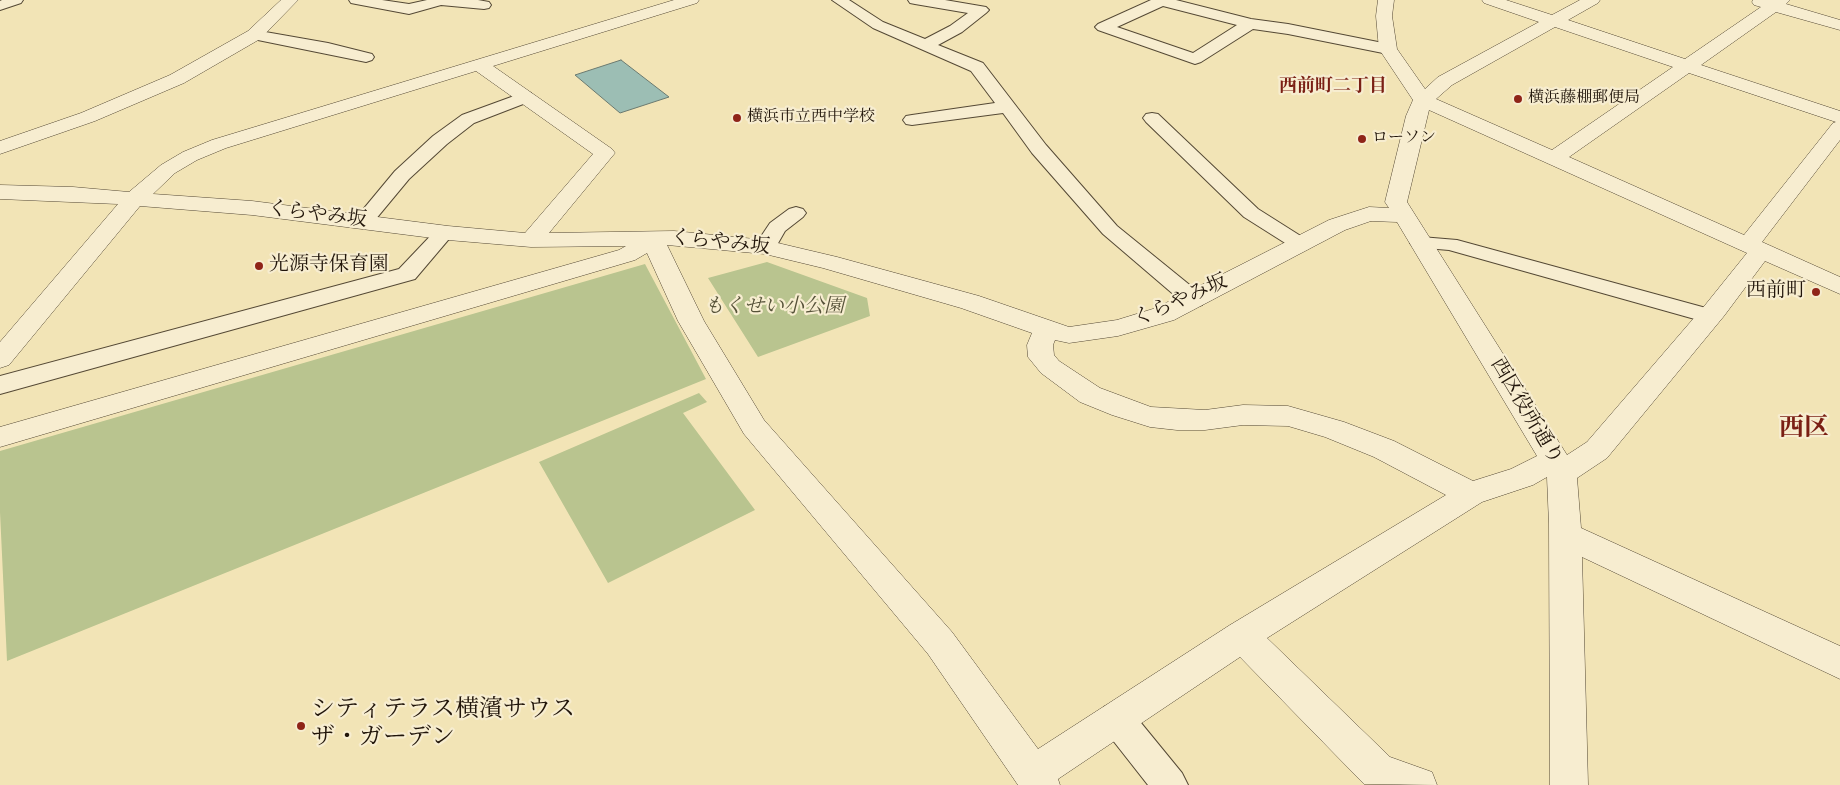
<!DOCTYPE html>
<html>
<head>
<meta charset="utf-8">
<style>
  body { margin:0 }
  canvas { display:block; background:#f2e4b6 }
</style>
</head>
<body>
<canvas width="1840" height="785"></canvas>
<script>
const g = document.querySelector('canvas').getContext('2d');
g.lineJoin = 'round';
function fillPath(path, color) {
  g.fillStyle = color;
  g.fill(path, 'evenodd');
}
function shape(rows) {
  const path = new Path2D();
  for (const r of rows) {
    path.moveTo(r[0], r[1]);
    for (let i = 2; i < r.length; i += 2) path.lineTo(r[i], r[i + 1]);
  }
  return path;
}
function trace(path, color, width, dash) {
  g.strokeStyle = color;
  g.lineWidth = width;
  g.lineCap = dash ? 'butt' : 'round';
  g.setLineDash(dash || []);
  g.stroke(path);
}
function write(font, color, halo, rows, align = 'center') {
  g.font = font + ' Vollkorn,"Noto Serif JP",serif';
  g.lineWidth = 4.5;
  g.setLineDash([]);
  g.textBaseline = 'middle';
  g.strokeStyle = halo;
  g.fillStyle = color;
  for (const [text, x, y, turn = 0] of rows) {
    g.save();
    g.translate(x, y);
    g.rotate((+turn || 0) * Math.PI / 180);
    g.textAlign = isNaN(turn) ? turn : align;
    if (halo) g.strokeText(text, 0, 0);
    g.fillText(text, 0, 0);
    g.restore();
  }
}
fillPath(shape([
  [767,262,867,298,870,316,758,357,708,278],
  [645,264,706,379,7,661,0,512,0,451],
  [699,393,707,402,683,413,755,510,608,583,539,462]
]), '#b9c48f');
const water = shape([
  [621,60,669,97,620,113,575,75,621,60]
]);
fillPath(water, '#9cbeb4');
trace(water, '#6b7a70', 1);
const lane = shape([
  [2,0,23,0,21,3,0,10,0,1,2,0],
  [349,0,382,0,409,4,427,0,478,0,489,2,491,5,489,8,484,9,441,5,409,14,356,4,351,3,349,0],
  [832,0,849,0,883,22,925,39,950,26,968,13,915,4,910,3,908,0,945,0,986,7,989,10,986,13,962,32,938,45,983,63,1046,145,1117,226,1202,295,1205,300,1202,305,1194,307,1186,305,1103,234,1032,153,1003,113,912,125,906,124,903,120,906,116,912,115,995,103,971,71,873,28,832,0],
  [1151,0,1176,0,1251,19,1288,24,1388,44,1394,46,1396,49,1394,52,1388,54,1288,34,1253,29,1201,62,1195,64,1098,30,1095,27,1098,24,1151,0],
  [1163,6,1237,25,1193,53,1117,27,1163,6],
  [254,30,328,43,372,54,374,57,372,60,366,62,248,38,246,35,248,32,254,30],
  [525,92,531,93,534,97,531,101,474,123,447,144,409,179,370,226,363,228,356,226,353,222,356,218,395,171,433,136,462,115,525,92],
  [1152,113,1158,114,1258,209,1307,240,1311,244,1307,248,1300,250,1293,248,1244,217,1146,122,1143,118,1146,114,1152,113],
  [796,207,803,209,806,213,803,217,785,231,773,252,765,253,757,252,754,247,770,223,789,209,796,207],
  [444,227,451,229,454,233,415,279,0,394,0,376,399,269,437,229,444,227],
  [1421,237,1457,240,1717,311,1721,316,1717,321,1709,323,1449,250,1414,247,1410,243,1414,239,1421,237],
  [1116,702,1128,707,1182,773,1188,785,1148,785,1104,729,1099,718,1104,707,1116,702]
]);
const street = shape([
  [281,0,298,0,260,39,184,83,95,121,0,154,0,141,81,113,170,75,248,31,281,0],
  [674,0,699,0,697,3,493,66,612,149,615,153,549,233,674,231,765,240,837,257,979,296,1069,327,1117,320,1156,308,1329,220,1369,207,1389,208,1385,202,1406,116,1413,100,1379,49,1376,16,1378,0,1394,0,1392,16,1397,49,1425,89,1438,77,1539,22,1484,3,1482,0,1506,0,1552,15,1580,0,1600,0,1598,3,1568,20,1685,59,1761,7,1754,5,1752,2,1753,0,1790,0,1786,4,1840,20,1840,30,1776,12,1701,65,1840,111,1840,140,1762,242,1840,277,1840,294,1765,261,1724,316,1607,458,1577,478,1581,528,1840,646,1840,679,1582,557,1588,785,1550,785,1549,524,1547,477,1533,485,1482,502,1267,638,1390,757,1432,772,1437,785,1364,784,1240,657,1058,779,1060,785,1018,785,928,654,744,434,678,321,647,253,635,260,0,447,0,427,619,250,626,246,531,247,448,240,252,215,140,206,9,365,0,368,0,342,118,204,0,199,0,185,73,187,129,192,161,165,183,152,212,140,674,0],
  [1555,27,1673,67,1552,150,1436,99,1452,85,1555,27],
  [476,71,593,154,525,233,448,226,252,201,153,194,175,173,197,160,226,148,476,71],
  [1689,73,1836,122,1833,123,1744,235,1569,157,1689,73],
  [1429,110,1747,253,1706,304,1587,442,1567,455,1407,202,1429,110],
  [1371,221,1397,222,1537,456,1511,469,1473,481,1394,441,1344,422,1288,406,1243,405,1205,410,1151,407,1100,388,1059,361,1054,355,1053,345,1055,340,1069,343,1118,336,1174,320,1345,230,1371,221],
  [667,245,765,254,823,268,961,308,1032,333,1027,345,1028,357,1041,373,1080,402,1112,415,1150,427,1177,430,1205,430,1243,425,1288,426,1325,437,1374,457,1446,495,1230,625,1038,749,952,632,764,420,704,321,667,245]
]);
trace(lane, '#554935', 2);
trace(street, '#554935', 1);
fillPath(lane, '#f7edd0');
fillPath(street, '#f7edd0');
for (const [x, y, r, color] of [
  [1518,99,5,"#8f2418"],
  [737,118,5,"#8f2418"],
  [1362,139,5,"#8f2418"],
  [259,266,5,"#8f2418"],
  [1816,292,5,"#8f2418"],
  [301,726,5,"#8f2418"]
]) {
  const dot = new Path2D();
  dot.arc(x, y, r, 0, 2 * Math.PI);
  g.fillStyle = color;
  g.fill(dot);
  trace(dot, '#f7edd0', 2);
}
write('16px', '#21150a', '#f7edd0', [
  ["横浜藤棚郵便局",1528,99],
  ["横浜市立西中学校",747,118],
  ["ローソン",1372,139]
], 'left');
write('bold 18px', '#7a1f14', '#f7edd0', [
  ["西前町二丁目",1333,88]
]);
write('20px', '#21150a', '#f7edd0', [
  ["くらやみ坂",317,216,7],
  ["くらやみ坂",720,244,6],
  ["くらやみ坂",1181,302,-24],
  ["西区役所通り",1525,412,59]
]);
write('20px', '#21150a', '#f7edd0', [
  ["光源寺保育園",269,266],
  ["西前町",1806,292,"right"]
], 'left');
write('italic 20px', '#565239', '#f7edd0', [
  ["もくせい小公園",774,308]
]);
write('24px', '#21150a', '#f7edd0', [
  ["シティテラス横濱サウス",311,712],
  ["ザ・ガーデン",311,740]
], 'left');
write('bold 25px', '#7a1f14', '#f7edd0', [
  ["西区",1804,430]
]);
</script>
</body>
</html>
